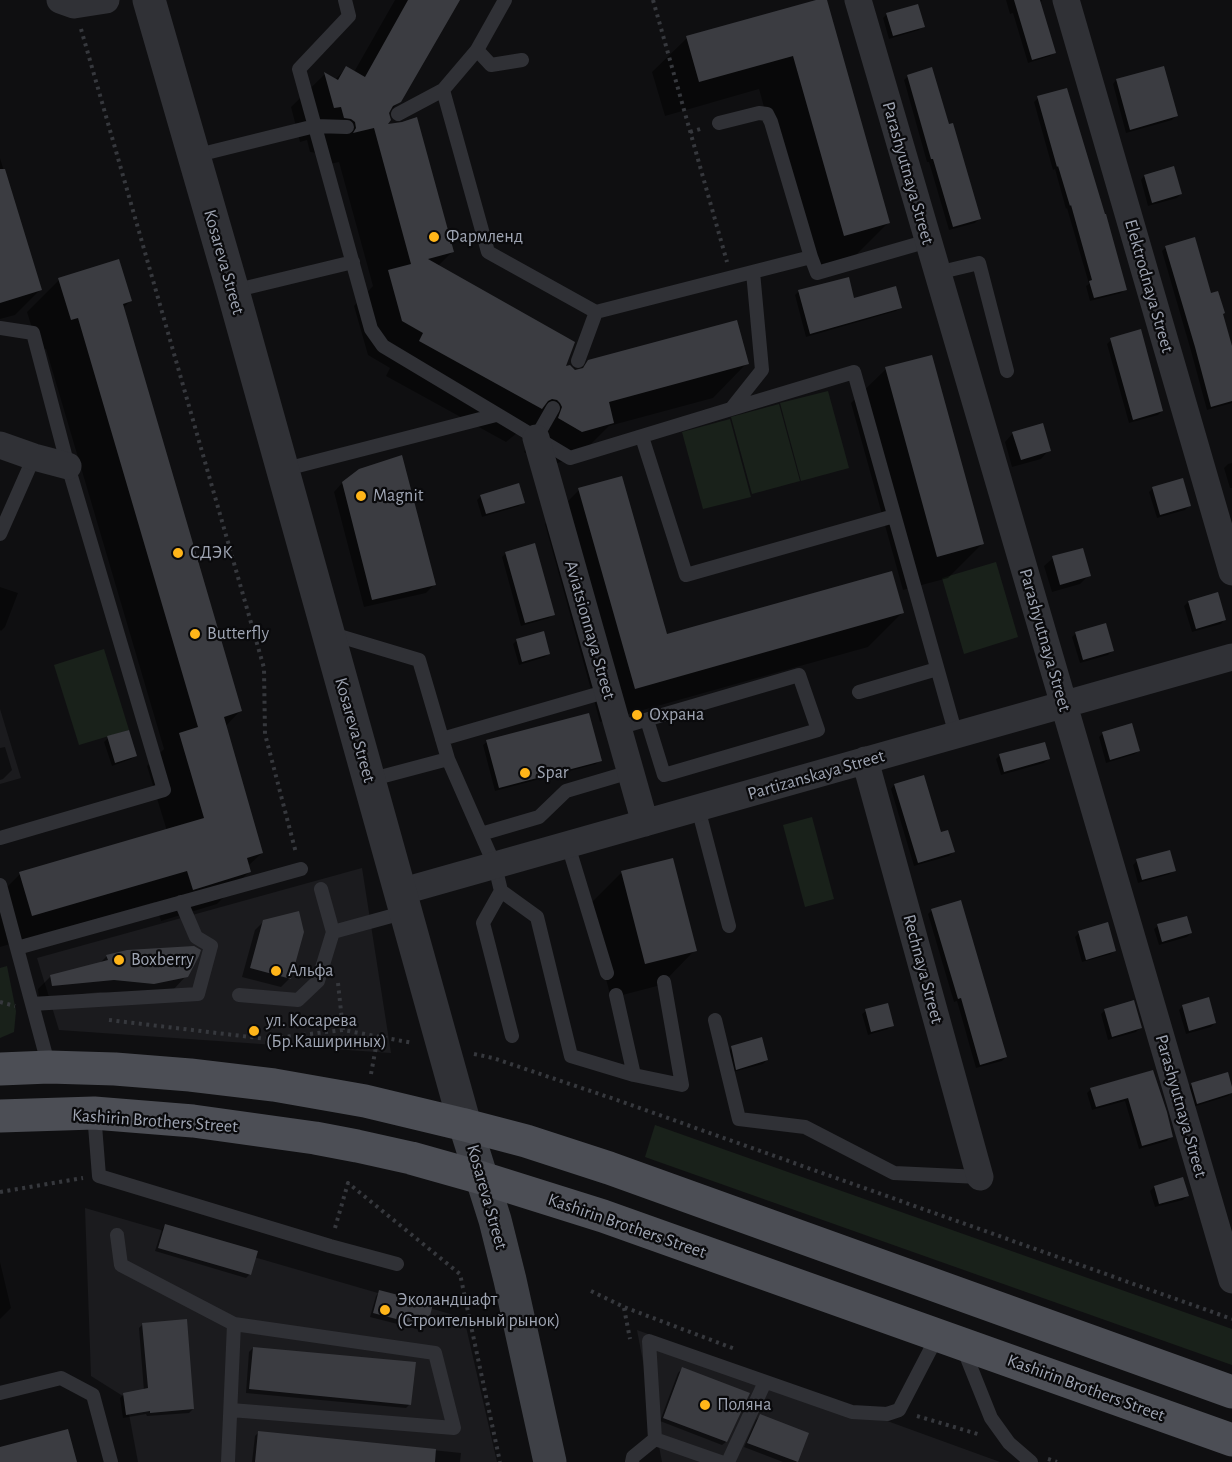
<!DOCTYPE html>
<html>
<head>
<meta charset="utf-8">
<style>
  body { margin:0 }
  canvas { display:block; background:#0f0f11 }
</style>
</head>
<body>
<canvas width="1232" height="1462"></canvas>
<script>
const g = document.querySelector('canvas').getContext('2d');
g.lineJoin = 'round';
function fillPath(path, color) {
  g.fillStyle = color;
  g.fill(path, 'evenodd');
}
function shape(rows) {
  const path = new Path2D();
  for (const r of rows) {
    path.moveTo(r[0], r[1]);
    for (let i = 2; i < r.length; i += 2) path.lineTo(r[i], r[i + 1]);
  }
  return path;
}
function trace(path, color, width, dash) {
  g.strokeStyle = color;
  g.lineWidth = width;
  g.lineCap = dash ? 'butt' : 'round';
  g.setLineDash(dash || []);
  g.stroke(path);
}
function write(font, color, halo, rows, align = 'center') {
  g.font = font + ' "Alegreya Sans",sans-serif';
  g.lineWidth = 4.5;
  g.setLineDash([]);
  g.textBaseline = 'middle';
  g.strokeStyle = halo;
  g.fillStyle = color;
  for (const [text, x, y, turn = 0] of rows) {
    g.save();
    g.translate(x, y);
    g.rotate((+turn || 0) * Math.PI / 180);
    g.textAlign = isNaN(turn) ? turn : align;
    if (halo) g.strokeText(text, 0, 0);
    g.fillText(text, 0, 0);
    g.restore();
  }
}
fillPath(shape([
  [0,709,21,778,0,784],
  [362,868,391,1053,59,1030,37,958],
  [85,1208,464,1318,497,1462,138,1462,126,1398,91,1376],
  [637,1330,1000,1462,662,1462]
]), '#1b1b1e');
fillPath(shape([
  [828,391,849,468,801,481,780,403],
  [779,404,800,481,752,494,731,417],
  [730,419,751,497,703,509,682,432],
  [996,562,1018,637,964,654,942,578],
  [104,649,129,730,79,745,54,665],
  [812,817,834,899,805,907,783,825],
  [7,966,16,1011,14,1032,0,1038,0,968],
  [655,1125,1232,1329,1232,1365,645,1157]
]), '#19211a');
fillPath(shape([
  [395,0,458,0,400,101,388,113,386,126,453,251,438,266,564,368,579,371,589,362,747,363,713,398,609,426,578,457,547,466,524,452,528,443,526,437,517,433,506,442,386,376,390,368,368,355,354,306,373,286,339,162,321,166,317,153,310,152,307,140,300,142,291,107,325,74,335,80,346,68,354,72],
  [822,0,826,0,888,223,854,257,809,269,759,89,665,116,652,72,687,38],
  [1006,0,1042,0,1040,4,1054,52,1050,56,1028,63,1013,13,1010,14],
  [887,14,923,26,919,30,889,39,883,18],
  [908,76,979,219,975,223,949,230,929,162,927,162,904,80],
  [1116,80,1176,116,1172,120,1126,133,1113,84],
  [1038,98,1125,289,1121,293,1090,301,1086,286,1089,284,1067,208,1066,209,1055,169,1053,170,1034,102],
  [0,158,40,290,15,315,0,319],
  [1144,176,1181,194,1177,198,1148,206,1141,180],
  [1166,247,1210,295,1221,314,1232,351,1232,403,1207,410,1191,351,1162,251],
  [59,280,131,300,122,309,240,711,225,727,262,853,248,866,249,872,217,904,161,921,155,902,0,947,0,894,20,874,167,831,147,766,164,749,46,349,39,351,27,312],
  [799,291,853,299,900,308,896,311,806,337,795,295],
  [1111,340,1162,411,1158,415,1129,423,1107,344],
  [886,369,982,544,948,578,903,590,851,403],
  [1013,433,1049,450,1041,459,1012,467,1005,442],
  [1232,463,1232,488,1230,488,1224,468,1228,464],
  [342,483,434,585,426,593,364,607,334,492],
  [1153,488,1189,506,1185,510,1157,518,1149,492],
  [579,490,666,636,903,612,868,647,600,722,545,524],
  [481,496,523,502,519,506,482,517,477,500],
  [506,553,553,614,549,618,521,626,502,557],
  [1053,558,1089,575,1080,584,1052,592,1044,566],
  [0,587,18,593,5,627,1,631,0,630],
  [1188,602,1224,620,1221,624,1192,632,1184,606],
  [1076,633,1112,651,1108,655,1080,663,1072,637],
  [517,640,549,653,545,657,519,665,513,644],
  [1103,733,1139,750,1135,754,1106,763,1099,737],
  [108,738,135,756,131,759,112,766,104,742],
  [487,742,600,760,596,764,495,791,483,745],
  [5,747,12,770,3,779,0,780,0,748],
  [1000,755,1048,759,1044,763,1001,775,996,759],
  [923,777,940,834,953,852,949,856,914,866,891,789,894,785],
  [1137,861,1174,870,1170,874,1138,883,1133,865],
  [621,873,695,950,661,985,611,998,587,907],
  [932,910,1006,1057,1002,1061,976,1068,957,1001,954,1002,928,914],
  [264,921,303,932,289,979,281,987,242,977,255,930],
  [1158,926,1191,933,1187,937,1159,945,1154,929],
  [1079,933,1115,950,1111,954,1082,962,1075,937],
  [107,956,186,976,173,990,140,996,100,992,39,999,38,989,51,976,99,964],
  [1183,1006,1215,1023,1211,1027,1186,1034,1179,1010],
  [1105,1010,1140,1028,1136,1032,1108,1040,1101,1014],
  [866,1011,892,1025,888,1029,868,1035,862,1014],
  [731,1048,767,1060,763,1064,733,1072,728,1052],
  [1152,1071,1171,1137,1167,1141,1139,1149,1125,1101,1092,1110,1087,1093,1091,1089],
  [1192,1084,1232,1092,1228,1096,1193,1107,1188,1088],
  [1154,1187,1187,1196,1183,1200,1155,1207,1150,1191],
  [166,1225,250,1274,246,1278,155,1251,162,1229],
  [0,1262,11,1308,0,1319],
  [379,1292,425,1326,421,1330,370,1317,376,1296],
  [143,1324,193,1409,189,1413,147,1416,146,1414,123,1418,120,1398,123,1395,144,1391,139,1328],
  [253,1348,410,1404,406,1408,246,1393,249,1352],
  [682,1369,726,1442,722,1445,660,1421,678,1373],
  [760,1416,807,1434,796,1462,783,1462,744,1447,756,1420],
  [259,1432,461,1453,460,1462,252,1462,255,1436]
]), '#0007');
fillPath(shape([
  [408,0,460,0,401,102,393,106,389,113,391,120,388,124,402,122,417,117,454,252,428,259,575,342,566,366,570,365,575,370,583,368,588,360,737,320,749,364,609,402,614,423,582,432,558,418,562,407,560,403,557,400,552,399,548,401,542,409,419,341,423,333,402,321,388,270,411,264,374,128,353,133,356,128,355,122,351,119,344,118,341,107,334,108,324,72,338,80,346,66,365,77],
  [816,0,827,0,890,223,844,236,793,56,699,82,686,36],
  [1014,0,1040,0,1056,53,1032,60],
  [918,4,925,27,893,36,886,13],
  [1164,66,1178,116,1130,130,1116,79],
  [932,67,949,124,953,123,981,219,953,227,933,159,931,159,907,75],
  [1067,88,1105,214,1106,214,1127,290,1094,298,1089,281,1092,280,1071,205,1070,206,1058,166,1057,167,1037,96],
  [1174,166,1182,194,1152,203,1144,175],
  [0,169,5,169,42,290,0,303],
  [1195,237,1211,293,1218,291,1225,313,1223,314,1232,346,1232,401,1211,407,1195,347,1165,246],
  [119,259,132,301,123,304,242,711,224,717,263,853,247,858,251,872,193,890,187,871,32,916,19,872,204,818,179,733,198,727,78,318,71,320,58,278],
  [849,277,854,298,896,286,902,308,810,334,798,290],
  [1141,329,1163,411,1133,420,1110,338],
  [932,355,984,544,937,557,885,367],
  [1043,423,1051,451,1021,460,1012,432],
  [402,455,436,585,372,600,342,482,359,469],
  [622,476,667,634,892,571,904,613,635,689,578,488],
  [1183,478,1191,506,1160,515,1152,487],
  [519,483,525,503,486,514,480,495],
  [535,543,555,615,525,623,505,552],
  [1083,548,1091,576,1060,585,1052,556],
  [1218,592,1226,620,1196,629,1188,601],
  [1106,623,1114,651,1083,660,1075,632],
  [544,631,550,654,522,662,516,639],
  [589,713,602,761,499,788,486,740],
  [1132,723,1140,751,1110,760,1102,732],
  [129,730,137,756,115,763,107,736],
  [1045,742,1050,759,1004,772,999,754],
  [924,775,941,832,948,830,955,852,918,863,894,784],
  [1170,850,1176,871,1142,880,1136,859],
  [673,858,697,951,645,964,621,871],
  [961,900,1007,1057,980,1065,961,998,958,999,931,909],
  [299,911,304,932,291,979,250,968,263,920],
  [1187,916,1192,933,1162,942,1157,924],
  [1108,922,1116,951,1086,960,1078,931],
  [194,946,201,950,199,956,188,977,154,984,114,980,52,986,50,975,108,960,106,955,127,950],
  [1209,997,1216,1023,1189,1031,1182,1005],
  [1134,1000,1142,1028,1112,1037,1104,1009],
  [888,1003,894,1026,871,1032,865,1009],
  [762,1037,768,1060,736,1070,731,1046],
  [1153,1070,1167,1112,1173,1137,1142,1146,1128,1098,1096,1107,1090,1088],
  [1228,1072,1232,1087,1232,1093,1197,1104,1191,1083],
  [1183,1177,1189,1196,1159,1204,1154,1186],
  [165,1224,258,1251,251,1275,158,1248],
  [379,1290,433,1304,427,1327,373,1313],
  [187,1319,194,1409,150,1413,150,1411,126,1415,123,1393,148,1388,142,1323],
  [253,1347,416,1362,411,1405,249,1389],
  [682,1367,750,1393,727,1442,663,1418],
  [760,1414,809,1433,798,1462,747,1443],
  [68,1429,77,1462,0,1462,0,1447],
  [258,1431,436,1449,435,1462,255,1462]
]), '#3b3c41');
trace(shape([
  [653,0,727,262],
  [81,29,264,668,265,734,296,853],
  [690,132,704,128],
  [338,983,343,1030],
  [0,1002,15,1006],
  [109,1020,267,1039,343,1030,413,1043],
  [474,1054,493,1058,620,1101,1232,1319],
  [371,1074,378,1036],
  [0,1192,83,1178],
  [335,1228,348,1183,460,1274,500,1462],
  [591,1291,624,1307,735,1349],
  [624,1308,630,1339],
  [917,1416,981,1435],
  [1048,1459,1057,1462]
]), '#36383d', 4, [3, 4.5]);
trace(shape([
  [345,0,349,16,299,69,371,329,383,346,570,458,731,409,762,370,753,272],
  [505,0,477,50,443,90,488,252,596,312,811,257,817,273,928,241],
  [477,50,491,65,522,60],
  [398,114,443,90],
  [719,123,759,113,767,114,771,122,811,257],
  [194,156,315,126,347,127],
  [937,273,979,263,1007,371],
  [233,291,353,262],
  [0,328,33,333,68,466,164,790,0,838],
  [578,361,596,312],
  [731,409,854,372,956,735],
  [642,437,686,575,894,516],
  [536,438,553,408],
  [282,470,496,415],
  [0,534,34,457],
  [329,633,419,660,448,759,495,866,501,891,537,917,571,1056,634,1075,682,1085,664,982],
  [859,692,937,669],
  [618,728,799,675,818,730,664,775,647,720],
  [442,739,608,691],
  [369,780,448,759],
  [698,808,729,926],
  [481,834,539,817,566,791,630,772],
  [568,845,607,973],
  [0,885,49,1067],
  [501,891,483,923,512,1036],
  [333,932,406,912],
  [17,948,301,869],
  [239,995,298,1000,318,981,333,932,321,889],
  [616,995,634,1075],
  [32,1004,198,994,211,946,196,937,181,902],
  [715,1020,739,1119,805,1127,894,1173,980,1177],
  [94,1113,99,1176,330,1246,397,1264],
  [117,1235,121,1265,234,1324,228,1462],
  [963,1348,991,1418,1009,1443,1031,1462],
  [0,1393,61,1378,93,1395,111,1462],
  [231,1410,454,1428,435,1353,234,1324],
  [632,1462,633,1457,655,1439],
  [721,1462,655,1439,649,1341,852,1412,887,1414,899,1410,938,1335],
  [728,1462,765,1382]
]), '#303136', 14);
trace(shape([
  [60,0,74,5,106,0],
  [858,0,1232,1280],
  [1066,0,1232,572],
  [536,438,645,823],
  [0,445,34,457,68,466],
  [865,760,980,1177],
  [400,892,1232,657]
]), '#303136', 27);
trace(shape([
  [149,0,233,291,465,1125]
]), '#303136', 33);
trace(shape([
  [465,1125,495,1220,510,1280,550,1462]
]), '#3e4046', 33);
trace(shape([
  [0,1069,49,1067,115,1069,190,1075,274,1085,365,1101,465,1125,526,1141,609,1168,1232,1392],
  [0,1116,94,1113,193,1121,315,1138,357,1146,411,1158,482,1178,603,1216,1232,1440]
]), '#4c4e55', 33);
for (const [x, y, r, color] of [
  [434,237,6,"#ffb519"],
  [361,496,6,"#ffb519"],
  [178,553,6,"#ffb519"],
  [195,634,6,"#ffb519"],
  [637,715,6,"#ffb519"],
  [525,773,6,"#ffb519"],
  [119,960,6,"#ffb519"],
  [276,971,6,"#ffb519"],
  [254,1031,6,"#ffb519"],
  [385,1310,6,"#ffb519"],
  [705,1405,6,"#ffb519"]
]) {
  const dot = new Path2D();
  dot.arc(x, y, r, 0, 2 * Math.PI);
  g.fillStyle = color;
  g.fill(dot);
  trace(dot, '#0a0a0c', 2);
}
write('18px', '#9fa5b3', '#0a0a0c', [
  ["Parashyutnaya Street",908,173,74],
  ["Kosareva Street",224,262,74],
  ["Elektrodnaya Street",1149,286,74],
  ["Aviatsionnaya Street",590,630,74],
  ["Parashyutnaya Street",1045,640,74],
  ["Kosareva Street",355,730,74],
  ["Partizanskaya Street",816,775,-16],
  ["Rechnaya Street",923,969,75],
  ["Parashyutnaya Street",1181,1106,74],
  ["Kashirin Brothers Street",155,1121,4],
  ["Kosareva Street",487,1197,74],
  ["Kashirin Brothers Street",627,1226,19],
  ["Kashirin Brothers Street",1086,1388,20]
]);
write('18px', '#9fa5b3', '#0a0a0c', [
  ["Фармленд",446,237],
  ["Magnit",373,496],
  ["СДЭК",190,553],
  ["Butterfly",207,634],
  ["Охрана",649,715],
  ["Spar",537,773],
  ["Boxberry",131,960],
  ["Альфа",288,971],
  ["ул. Косарева",266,1021],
  ["(Бр.Кашириных)",266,1042],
  ["Эколандшафт",397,1300],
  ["(Строительный рынок)",397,1321],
  ["Поляна",717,1405]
], 'left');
</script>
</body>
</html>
